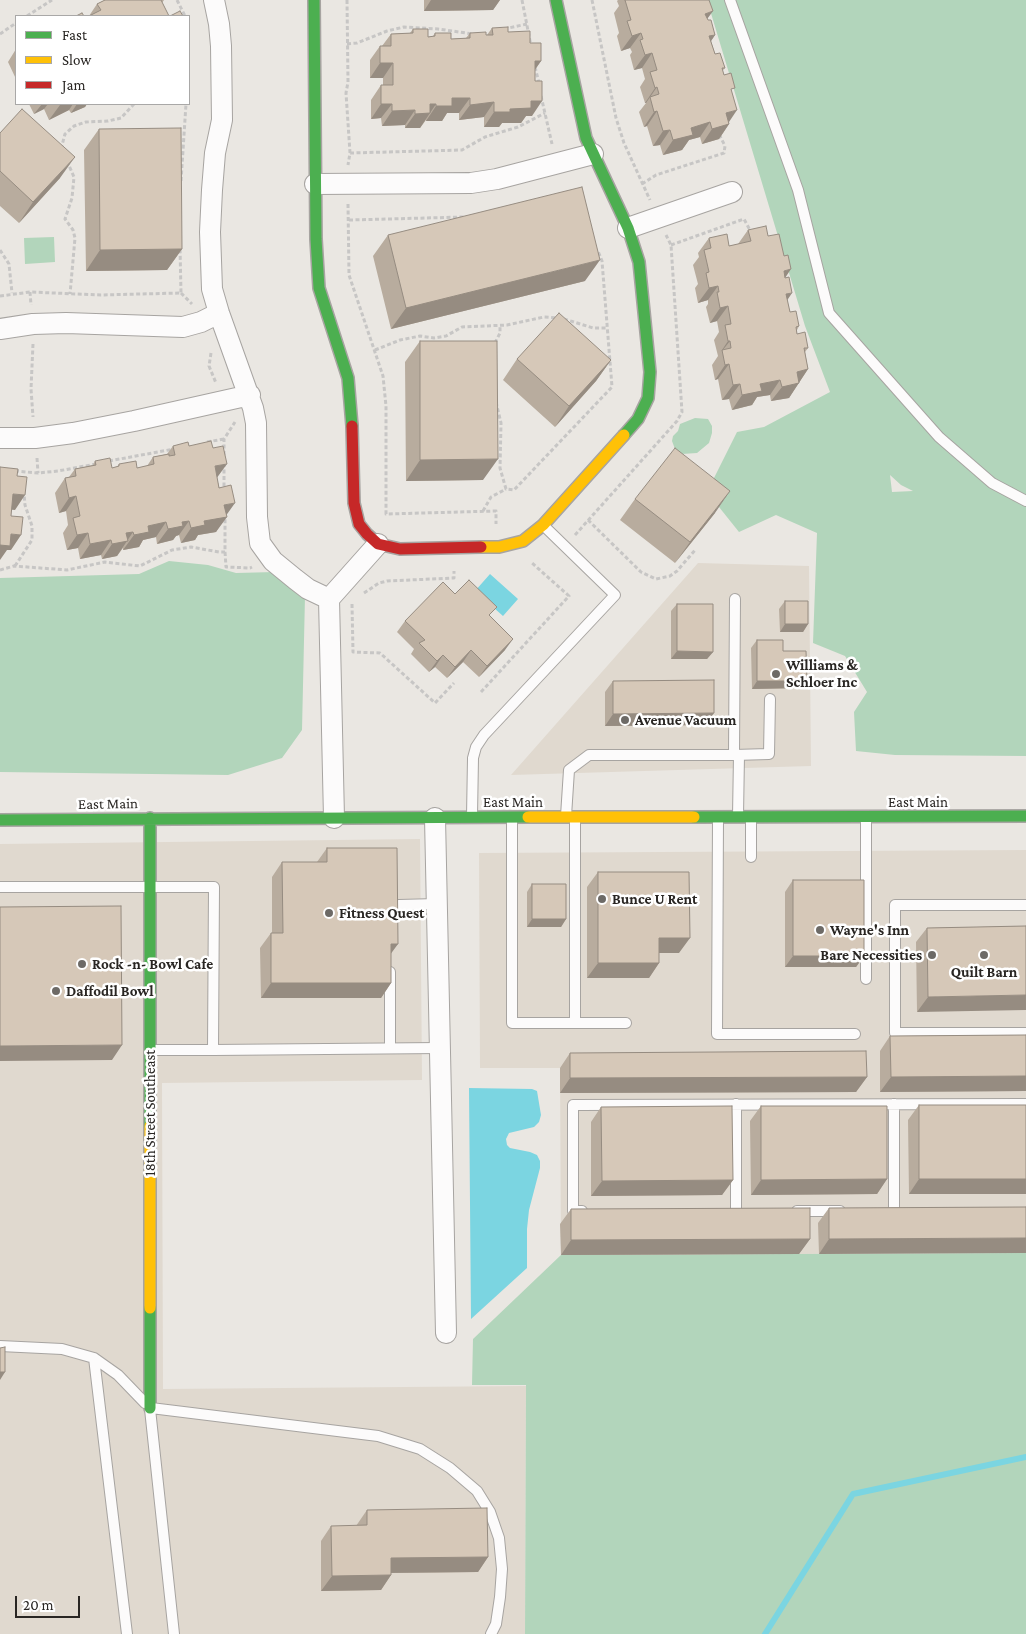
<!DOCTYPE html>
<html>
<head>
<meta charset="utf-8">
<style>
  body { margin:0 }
  #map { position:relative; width:1026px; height:1634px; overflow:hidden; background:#eae7e2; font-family:"Crimson Pro",serif }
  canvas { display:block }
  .legend { position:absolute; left:15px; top:15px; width:175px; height:90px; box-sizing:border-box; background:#fff; border:1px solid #a9a8a7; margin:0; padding:6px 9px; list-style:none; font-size:15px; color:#292623 }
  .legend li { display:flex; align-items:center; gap:10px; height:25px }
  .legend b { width:25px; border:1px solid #a9a8a7 }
  .scale { position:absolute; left:15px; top:1596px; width:65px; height:22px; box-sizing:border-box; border:2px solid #292623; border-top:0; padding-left:6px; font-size:15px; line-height:18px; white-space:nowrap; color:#292623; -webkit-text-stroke:4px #fff; paint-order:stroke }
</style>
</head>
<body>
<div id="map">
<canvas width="1026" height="1634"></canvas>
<ul class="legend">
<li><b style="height:6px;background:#4caf50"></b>Fast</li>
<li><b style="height:6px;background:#ffc107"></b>Slow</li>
<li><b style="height:6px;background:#c62828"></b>Jam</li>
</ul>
<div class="scale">20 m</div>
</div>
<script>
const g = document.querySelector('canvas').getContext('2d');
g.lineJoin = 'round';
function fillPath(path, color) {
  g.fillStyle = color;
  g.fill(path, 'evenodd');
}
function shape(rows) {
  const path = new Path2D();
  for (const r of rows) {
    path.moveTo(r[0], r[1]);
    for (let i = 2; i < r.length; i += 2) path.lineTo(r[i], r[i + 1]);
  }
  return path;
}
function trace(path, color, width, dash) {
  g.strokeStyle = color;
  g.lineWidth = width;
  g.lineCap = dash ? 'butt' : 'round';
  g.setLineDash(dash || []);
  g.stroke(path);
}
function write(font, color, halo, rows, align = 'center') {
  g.font = font + ' "Crimson Pro",serif';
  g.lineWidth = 5;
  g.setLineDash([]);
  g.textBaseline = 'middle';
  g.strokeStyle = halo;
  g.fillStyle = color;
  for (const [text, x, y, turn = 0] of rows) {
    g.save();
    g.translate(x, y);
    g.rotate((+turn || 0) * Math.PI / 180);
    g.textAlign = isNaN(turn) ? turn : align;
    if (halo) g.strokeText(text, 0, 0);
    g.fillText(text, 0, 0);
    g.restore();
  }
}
fillPath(shape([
  [698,563,809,566,811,766,511,775],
  [420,839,422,1080,162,1083,163,1389,526,1386,525,1634,0,1634,0,844],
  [1026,850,1026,1253,561,1255,560,1068,480,1068,479,853]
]), '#e0d9cf');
fillPath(shape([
  [707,0,1026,0,1026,756,895,755,856,751,854,712,867,692,845,656,813,643,817,533,776,515,739,532,707,492,737,432,764,427,830,392,805,326],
  [890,475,901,485,913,491,892,492],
  [54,237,55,262,25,264,24,238],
  [695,418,708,419,712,426,712,433,709,443,697,453,682,454,675,449,672,441,673,436,678,431,680,424],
  [169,561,208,565,236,573,275,572,305,596,302,730,282,758,228,775,0,772,0,578,139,574],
  [1026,1253,1026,1634,525,1634,526,1385,472,1385,473,1339,561,1255]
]), '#b2d5bb');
fillPath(shape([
  [490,574,518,599,503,616,475,591],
  [469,1088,532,1089,537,1091,541,1115,539,1122,534,1127,509,1133,506,1139,507,1145,510,1148,530,1152,537,1155,540,1161,540,1168,529,1210,527,1229,527,1268,471,1319]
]), '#7bd5e1');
trace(shape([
  [765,1634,853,1494,1026,1457]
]), '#7bd5e1', 6);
const lane = shape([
  [730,0,798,190,829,313,939,437,992,483,1026,501],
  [734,755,769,754,770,699],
  [472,816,473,758,476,747,484,735,615,595,544,526],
  [566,816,569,770,589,755,734,755,735,599],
  [738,816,739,755],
  [512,818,512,1023,626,1023],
  [575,818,575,1023],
  [718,818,717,1034,855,1034],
  [751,818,751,857],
  [866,818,866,979],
  [0,887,214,887,213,1050,151,1050],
  [1026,905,895,905,895,1033,1026,1033],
  [389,915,393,909,399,905,437,904],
  [390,972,390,1048],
  [213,1050,440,1048],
  [582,1211,573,1211,573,1105,1026,1104],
  [736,1211,736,1104],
  [797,1211,840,1211],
  [894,1211,894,1104],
  [0,1346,62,1349,94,1358,118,1375,145,1403],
  [94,1358,127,1634],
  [151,1408,378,1436,420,1449,450,1468,477,1491,490,1512,499,1538,502,1569,500,1597,496,1624,491,1634],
  [150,1409,174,1634]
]);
const street = shape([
  [214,0,219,24,221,46,222,120,215,153,212,190,210,232,212,289,219,313,253,408,256,423,257,517,260,543,273,561,295,579,308,589,329,599],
  [315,184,471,183,497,179,593,154],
  [628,228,732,192],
  [0,329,33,324,66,323,183,327,201,322,219,313],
  [0,438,35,438,73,433,134,421,250,395],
  [334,818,329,599,378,544],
  [435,818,446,1333]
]);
const fast = shape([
  [314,0,316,239,319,288,348,378,352,426],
  [556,0,586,138,628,228,639,262,650,372,648,398,638,419,624,435],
  [694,817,1026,816],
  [150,818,150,1126],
  [0,820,528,817],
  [150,1308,150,1408]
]);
const slow = shape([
  [481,547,499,547,523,541,543,525,624,435],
  [528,817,694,817],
  [150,1126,150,1308]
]);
const jam = shape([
  [352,426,354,503,359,524,367,534,378,544,400,549,481,547]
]);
trace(lane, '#a7a4a1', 12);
trace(street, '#a7a4a1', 22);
trace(fast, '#a7a4a1', 14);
trace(slow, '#a7a4a1', 14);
trace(jam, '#a7a4a1', 14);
trace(shape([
  [177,0,185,16],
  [347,0,348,82,346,93,350,153,348,165],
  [522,0,531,46],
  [592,0,616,118,624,143,650,200],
  [27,16,52,0],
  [504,29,527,24],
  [0,34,16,23],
  [347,44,357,43,387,31,404,27,438,29,473,34],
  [535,67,539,83],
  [541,96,552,144],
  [61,149,65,134,74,126,86,122,108,121,121,118,134,104],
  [350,153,462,150,485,137,518,127,545,113],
  [67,161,74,177,72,198,65,219,73,230,75,238,70,294],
  [181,181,186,104],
  [642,184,656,175,724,153,725,146,719,134],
  [348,204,349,275,383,376,386,406,386,514,496,511,496,524],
  [349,220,464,217],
  [671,245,744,219,751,232],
  [0,250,9,264,12,293],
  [30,292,31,305],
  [181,293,192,304],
  [0,296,30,292,101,295,181,293,180,247],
  [495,343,500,333,500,325],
  [33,344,31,389,33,417],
  [375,350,400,340,420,336,434,338,446,336,462,327,507,325,544,317,561,318,593,328,606,328],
  [211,353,209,366,216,383],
  [496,402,501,423,500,468,506,489,514,490,612,387,602,261,598,251],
  [207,442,224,439],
  [224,455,224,439,235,422],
  [37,458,38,473],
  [109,461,174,449],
  [224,463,224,490],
  [15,471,38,473,58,471,96,464],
  [483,511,491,497,506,489],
  [588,520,641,572,656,579,670,576,677,571,696,549],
  [575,535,677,421,682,412,671,245,666,235],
  [225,552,226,567,250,568,252,567],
  [15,566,32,540,32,526,25,505,24,494],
  [0,570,14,566,67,570,105,562,140,566,172,550,191,547,219,552,225,552,225,516],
  [364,593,379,583,387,581,454,578,454,571],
  [352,604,353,652,380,653,435,703,454,683],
  [481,692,569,596,532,563]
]), '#c7c6c5', 3, [4, 2.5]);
trace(lane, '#fcfbfb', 10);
trace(street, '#fcfbfb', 20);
trace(fast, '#4caf50', 11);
trace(slow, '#ffc107', 11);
trace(jam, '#c62828', 11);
fillPath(shape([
  [105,0,164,0,162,3,89,16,97,4],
  [424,0,500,0,493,10,424,11],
  [618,0,709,0,707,20,715,35,711,41,715,54,725,68,722,71,724,75,732,93,729,122,729,124,719,139,702,144,700,137,689,140,682,150,663,155,660,145,653,146,647,126,644,127,639,112,646,103,645,103,640,87,645,79,642,68,634,70,630,55,632,52,630,48,621,51,617,36,619,33,614,13,619,6,617,1],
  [492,28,508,32,530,43,541,61,535,70,532,116,526,116,521,123,502,123,499,127,484,127,484,117,459,120,459,113,447,113,442,121,426,121,426,120,420,128,405,128,405,125,382,126,381,118,371,119,371,100,381,85,383,85,383,78,370,78,370,60,380,46,382,46,391,34,410,33,413,29,428,37,433,36,435,33,451,39,466,38,470,33,487,35],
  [16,49,16,79,8,62],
  [29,104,87,104,85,107,71,113,69,110,49,120,44,109,34,114],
  [99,129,182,249,167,270,86,271,84,150],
  [0,133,60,178,19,223,0,206],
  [748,230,768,236,785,278,787,300,790,312,799,326,797,330,797,334,808,348,805,352,808,369,789,398,771,401,770,395,757,397,752,405,732,410,729,399,722,400,718,379,715,380,712,365,718,356,714,340,719,332,717,321,710,323,706,307,708,304,708,300,698,303,695,288,698,284,693,265,699,257,698,253,709,238,729,246,738,244],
  [388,235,585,281,391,329,373,256],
  [420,341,483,480,406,481,405,362],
  [517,359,611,360,596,381,555,427,503,380],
  [173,446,189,446,217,478,226,515,216,532,198,535,195,540,181,543,179,535,176,536,173,540,157,544,156,537,143,540,139,547,123,550,123,548,117,556,102,559,101,555,80,559,78,548,67,550,63,533,68,525,66,511,59,513,55,493,65,478,69,477,75,469,93,465,95,461,112,468,117,467,119,464,137,468,147,466,153,457,167,454],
  [635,499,715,513,675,563,620,520],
  [455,594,490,617,505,650,479,677,463,662,447,678,435,667,429,672,411,654,414,649,397,632,405,621],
  [785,601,808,624,803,632,780,632,779,609],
  [677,604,713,652,707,659,671,659,671,611],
  [757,640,783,651,807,681,801,688,752,689,751,648],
  [613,681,706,725,605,726,605,692],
  [327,848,391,954,391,983,381,998,261,998,260,948,271,933,272,933,272,877,282,862,317,862],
  [598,872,679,953,659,953,659,963,649,978,587,978,587,887],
  [793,880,864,956,856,967,785,967,785,892],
  [532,884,566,919,561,927,527,927,527,892],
  [1026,926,917,1012,916,942,927,928],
  [1026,1035,1026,1091,880,1092,880,1051,890,1036],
  [570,1053,867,1077,856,1092,560,1093,560,1068],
  [919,1105,1026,1105,1026,1194,909,1194,908,1120],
  [761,1106,887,1179,877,1194,751,1195,750,1121],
  [601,1107,733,1180,722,1195,591,1196,591,1122],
  [1026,1207,819,1254,818,1223,829,1208],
  [571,1209,810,1239,799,1254,561,1255,560,1224],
  [367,1510,488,1557,478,1572,391,1573,391,1575,381,1590,321,1591,321,1541,331,1526,356,1526]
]), '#b8ac9e');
fillPath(shape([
  [431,0,500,0,493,10,424,11],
  [713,11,702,26,705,14],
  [641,33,630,48,621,51,632,36],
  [715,35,705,50,709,36],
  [652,53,642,68,634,70,645,55],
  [535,61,541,61,531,75],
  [380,63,393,63,383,78,370,78],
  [657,87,646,103,645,103,655,88],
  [452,98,470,98,459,113,447,113,442,121,426,121,436,106],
  [531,101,542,101,532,116,526,116,521,123,502,123,499,127,484,127,494,112,510,109],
  [494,102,484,117,459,120,470,105],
  [42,104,48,104,44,109,34,114],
  [62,104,73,104,69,110,49,120,60,105],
  [77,104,87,104,85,107,71,113],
  [381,104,392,104,381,118,371,119],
  [430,104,436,104,420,128,405,128,415,114],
  [415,110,405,125,382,126,392,111],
  [737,110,727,125,729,124,719,139,702,144,712,129,726,113],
  [657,111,647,126,644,127,654,112],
  [710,122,700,137,689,140,682,150,663,155,673,140,691,128],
  [670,130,660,145,653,146,663,131],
  [75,157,60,178,19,223,33,202],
  [182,249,167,270,86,271,100,250],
  [600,260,585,281,391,329,406,308],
  [791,269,781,284,784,271],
  [718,286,708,300,698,303,709,288],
  [792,293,782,308,786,294],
  [728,306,717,321,710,323,720,308],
  [728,341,730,341,722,351,722,350,718,356],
  [611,360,596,381,555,427,569,406],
  [729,364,718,379,715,380,725,365],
  [808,369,789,398,771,401,782,387,797,372],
  [780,380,770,395,757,397,752,405,732,410,742,395,760,384],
  [740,384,729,399,722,400,733,385],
  [498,459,483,480,406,481,420,460],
  [227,464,216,479,215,466],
  [730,491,715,513,675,563,690,542],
  [13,494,25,495,15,510,3,509],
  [76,496,66,511,59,513,69,498],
  [235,503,225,517,227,517,216,532,198,535,195,540,181,543,191,528,204,521,224,505],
  [189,521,179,535,176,536,173,540,157,544,168,529,182,522],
  [166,522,156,537,143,540,139,547,123,550,134,535,148,526],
  [133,532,117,556,102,559,112,544,126,533],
  [88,533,78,548,67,550,77,535],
  [11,534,21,535,11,550,7,550,0,560,0,545],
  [111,540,101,555,80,559,90,544],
  [785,624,808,624,803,632,780,632],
  [513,639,505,650,479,677,487,666],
  [471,650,463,662,447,678,455,667],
  [677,651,713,652,707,659,671,659],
  [443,655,435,667,429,672,437,661],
  [757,681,807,681,801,688,752,689],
  [714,713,706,725,605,726,613,714],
  [532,919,566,919,561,927,527,927],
  [659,938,690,938,679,953,649,953],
  [391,944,398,944,387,959],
  [793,956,864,956,856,967,785,967],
  [598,963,659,963,649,978,587,978],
  [271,983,391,983,381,998,261,998],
  [1026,995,1026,1010,917,1012,928,997],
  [122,1045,112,1060,0,1061,0,1046],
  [1026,1076,1026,1091,880,1092,891,1077],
  [867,1077,856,1092,560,1093,570,1078],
  [887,1179,877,1194,751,1195,761,1180],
  [919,1179,1026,1179,1026,1194,909,1194],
  [733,1180,722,1195,591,1196,602,1181],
  [1026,1238,1026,1253,819,1254,829,1239],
  [810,1239,799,1254,561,1255,571,1240],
  [0,1372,5,1372,0,1380],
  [488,1557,478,1572,380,1573,391,1558],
  [391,1575,381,1590,321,1591,332,1576]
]), '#968c81');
const building = shape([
  [105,0,161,0,169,16,89,16,101,10,97,4,105,0],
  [625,0,709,0,713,11,705,14,708,20,711,20,715,35,709,36,715,54,720,53,725,68,722,68,724,75,731,73,735,88,731,89,737,110,726,113,729,124,712,129,710,122,691,128,693,135,673,140,670,130,663,131,657,111,654,112,650,97,659,94,657,87,655,88,650,72,657,70,652,53,645,55,640,40,643,39,641,33,632,36,627,21,631,20,625,0],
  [180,11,183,16,170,16,180,11],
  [82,13,84,16,76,16,82,13],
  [508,27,508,32,530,31,530,43,541,43,541,61,535,61,535,81,542,81,542,101,531,101,531,108,510,109,510,112,494,112,494,102,470,105,470,98,452,98,452,106,436,106,436,104,430,104,430,113,415,114,415,110,392,111,392,104,381,104,381,85,393,85,393,63,380,63,380,46,391,46,391,34,413,33,413,29,428,29,428,37,435,36,435,33,451,33,451,39,470,38,470,33,486,32,486,35,493,35,492,28,508,27],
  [22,109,75,157,33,202,0,171,0,133,22,109],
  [181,128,182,249,100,250,99,129,181,128],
  [582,187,600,260,406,308,388,235,582,187],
  [766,226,768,236,779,234,784,256,788,255,791,269,784,271,785,278,789,277,792,293,786,294,790,312,796,311,799,326,796,327,797,334,805,332,808,348,804,348,808,369,797,372,799,383,782,387,780,380,760,384,762,391,742,395,740,384,733,385,729,364,725,365,722,350,731,348,730,341,728,341,725,325,731,324,728,306,720,308,717,292,719,292,718,286,709,288,706,273,709,272,704,250,711,248,709,238,727,234,729,246,751,241,748,230,766,226],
  [559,313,611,360,569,406,517,359,559,313],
  [420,341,497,341,498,459,420,460,420,341],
  [211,441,213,448,223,446,227,464,215,466,219,488,231,485,235,503,224,505,227,517,204,521,205,525,191,528,189,521,182,522,183,526,168,529,166,522,148,526,149,532,134,535,133,532,126,533,128,541,112,544,111,540,90,544,88,533,77,535,73,518,80,516,76,496,69,498,65,478,76,476,75,469,96,465,95,461,110,458,112,468,119,466,119,464,136,461,137,468,154,464,153,457,169,454,169,456,175,455,173,446,188,442,189,446,211,441],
  [675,448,730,491,690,542,635,499,675,448],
  [0,467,18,469,17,476,27,477,25,495,13,494,11,516,23,517,21,535,11,534,10,546,0,545,0,467],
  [469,580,497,607,489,615,513,639,487,666,471,650,455,667,443,655,437,661,419,643,425,640,405,621,443,582,455,594,469,580],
  [785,601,808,601,808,624,785,624,785,601],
  [677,604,713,604,713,652,677,651,677,604],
  [757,640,783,640,783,651,806,651,807,681,757,681,757,640],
  [714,680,714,713,613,714,613,681,714,680],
  [327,848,397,848,398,944,391,944,391,983,271,983,271,933,283,933,282,862,327,862,327,848],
  [598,872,689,872,690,938,659,938,659,963,598,963,598,872],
  [793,880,864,880,864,956,793,956,793,880],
  [532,884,566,884,566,919,532,919,532,884],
  [121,906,122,1045,0,1046,0,907,121,906],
  [1026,926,1026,995,928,997,927,928,1026,926],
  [1026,1035,1026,1076,891,1077,890,1036,1026,1035],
  [866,1051,867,1077,570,1078,570,1053,866,1051],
  [919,1105,1026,1105,1026,1179,919,1179,919,1105],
  [732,1106,733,1180,602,1181,601,1107,732,1106],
  [761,1106,887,1106,887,1179,761,1180,761,1106],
  [1026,1207,1026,1238,829,1239,829,1208,1026,1207],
  [810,1208,810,1239,571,1240,571,1209,810,1208],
  [5,1347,5,1372,0,1372,0,1348,5,1347],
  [487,1508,488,1557,391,1558,391,1575,332,1576,331,1526,367,1525,367,1510,487,1508]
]);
fillPath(building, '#d6c8b8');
trace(building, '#968c81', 1);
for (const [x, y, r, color] of [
  [776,674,5,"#6d6a66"],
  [625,720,5,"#6d6a66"],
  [602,899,5,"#6d6a66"],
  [329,913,5,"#6d6a66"],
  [820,930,5,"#6d6a66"],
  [932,955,5,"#6d6a66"],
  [984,955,5,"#6d6a66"],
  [82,964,5,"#6d6a66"],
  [56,991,5,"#6d6a66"]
]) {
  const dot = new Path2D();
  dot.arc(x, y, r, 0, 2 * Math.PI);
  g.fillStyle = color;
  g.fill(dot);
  trace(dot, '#fff', 2);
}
write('bold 15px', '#292623', '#fff', [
  ["Williams &",786,665],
  ["Schloer Inc",786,682],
  ["Avenue Vacuum",635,720],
  ["Bunce U Rent",612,899],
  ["Fitness Quest",339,913],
  ["Wayne's Inn",830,930],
  ["Bare Necessities",922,955,"right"],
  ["Rock -n- Bowl Cafe",92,964],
  ["Quilt Barn",984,972,"center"],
  ["Daffodil Bowl",66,991]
], 'left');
write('15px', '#292623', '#fff', [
  ["East Main",513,802],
  ["East Main",918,802],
  ["East Main",108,804,-1],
  ["18th Street Southeast",150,1113,-90]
]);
</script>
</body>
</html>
